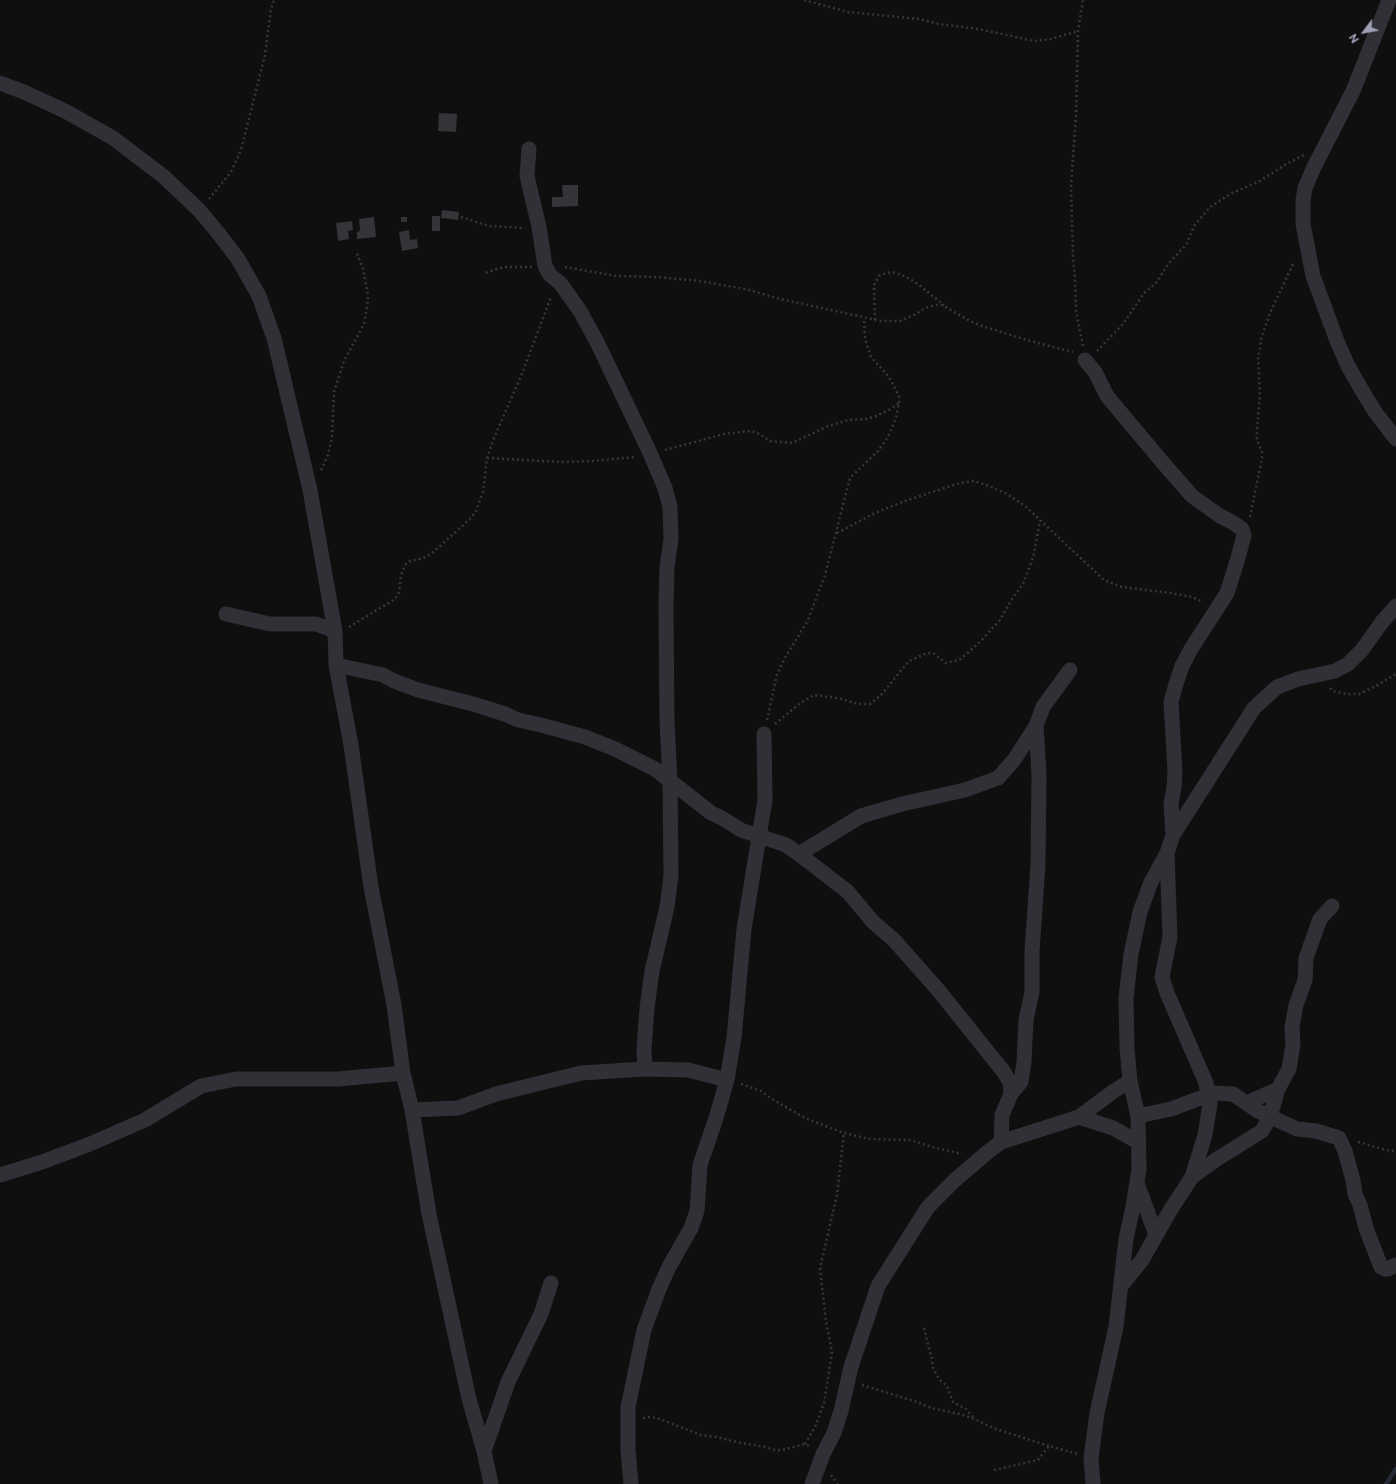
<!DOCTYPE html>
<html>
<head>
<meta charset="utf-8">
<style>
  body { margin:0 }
  #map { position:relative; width:1396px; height:1484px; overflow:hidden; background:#0f0f10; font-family:Commissioner,sans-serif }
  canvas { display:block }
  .north { position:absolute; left:1344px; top:12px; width:40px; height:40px; -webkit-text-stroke:3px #0a0a0b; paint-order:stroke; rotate:238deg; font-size:11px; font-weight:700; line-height:16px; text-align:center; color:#9fa0b3 }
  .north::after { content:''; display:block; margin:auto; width:14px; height:18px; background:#9fa0b3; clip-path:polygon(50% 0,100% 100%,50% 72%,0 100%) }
</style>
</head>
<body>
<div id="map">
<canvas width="1396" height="1484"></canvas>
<div class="north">N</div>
</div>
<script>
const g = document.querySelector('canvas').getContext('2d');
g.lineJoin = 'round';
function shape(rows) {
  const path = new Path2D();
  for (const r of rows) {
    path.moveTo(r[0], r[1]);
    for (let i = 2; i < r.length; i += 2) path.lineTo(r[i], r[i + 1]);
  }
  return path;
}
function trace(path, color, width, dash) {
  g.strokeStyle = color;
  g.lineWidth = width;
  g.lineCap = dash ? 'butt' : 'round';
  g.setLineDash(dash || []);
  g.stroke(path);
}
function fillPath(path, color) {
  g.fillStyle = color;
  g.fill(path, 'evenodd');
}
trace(shape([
  [1386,1484,1396,1469]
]), '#252935', 4.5);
fillPath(shape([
  [439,113,457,114,456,132,438,131],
  [562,185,578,185,578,206,552,207,552,197,563,197],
  [442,210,459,212,458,220,441,218],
  [432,216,440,216,440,231,432,231],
  [374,217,376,237,357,239,357,232,360,231,359,219],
  [401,217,407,217,407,222,401,222],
  [352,221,353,230,348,231,349,239,338,241,336,223],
  [409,230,410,240,417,239,418,248,402,251,399,232]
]), '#343439');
trace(shape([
  [804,0,848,12,919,19,938,24,979,29,1034,41,1051,39,1078,31],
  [209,199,231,172,238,157,242,146,265,55,271,9,274,0],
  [461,217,489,226,524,228],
  [565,267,616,276,659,277,700,281,750,290,776,298,881,321,900,321,914,315,925,308,935,305,942,305,970,321,982,326,1030,341,1073,352],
  [486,273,493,270,505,267,532,267],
  [875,320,874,285,879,276,886,273,892,272,902,275,915,282,944,305],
  [1083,346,1076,311,1075,280,1073,257,1071,186,1076,115,1078,31,1083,0],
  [1097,351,1123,324,1144,293,1156,283,1169,263,1186,245,1194,226,1210,207,1232,193,1260,181,1288,163,1304,155],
  [665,450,724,434,750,431,756,432,770,441,792,443,826,427,848,420,866,419,876,416,889,410,899,403],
  [487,458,563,462,592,461,636,457],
  [321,470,328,455,332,437,334,392,344,361,364,324,367,308,368,296,363,269,356,251],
  [1250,517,1262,458,1262,452,1257,440,1257,429,1260,395,1258,357,1260,348,1261,339,1270,313,1294,262],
  [837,533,875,513,905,501,960,483,974,481,989,486,1007,494,1025,506,1104,580,1122,587,1171,593,1192,597,1203,602],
  [349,627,395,599,399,592,401,575,405,565,410,561,423,558,431,554,470,519,476,511,483,492,487,458,494,438,521,376,551,297],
  [1330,688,1333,691,1346,694,1359,694,1376,686,1396,674],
  [767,720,777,674,785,658,808,620,825,575,850,478,878,451,888,437,896,418,899,403,899,396,889,377,871,357,865,339,864,318],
  [775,724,799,704,814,695,838,698,858,704,870,704,881,695,909,661,927,653,933,653,946,663,959,660,977,645,1000,620,1012,599,1023,584,1033,558,1040,520],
  [741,1084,761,1091,770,1098,807,1119,844,1133,869,1139,911,1140,932,1147,962,1154],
  [1358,1142,1390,1151,1396,1151],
  [924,1328,932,1360,933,1368,939,1379,947,1386,953,1402,966,1409,973,1417],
  [862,1385,917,1402,931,1408,960,1414,974,1419,996,1429,1049,1446],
  [643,1418,648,1417,657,1418,701,1435,716,1437,741,1443,766,1447,775,1450,782,1450,805,1444,811,1447],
  [805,1444,816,1425,824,1403,832,1352,826,1322,820,1268,837,1195,844,1133],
  [994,1470,1038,1460,1049,1446,1078,1454],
  [831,1475,838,1484]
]), '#36363d', 2.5, [2, 3]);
trace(shape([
  [1389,0,1353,91,1314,167,1305,188,1303,200,1303,224,1313,276,1337,341,1348,366,1360,387,1375,412,1396,439],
  [0,83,24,92,65,111,113,138,163,176,199,210,219,234,238,259,259,296,274,338,310,490,335,631,336,665,351,745,371,887,394,1005,403,1073,412,1110,429,1214,469,1399,484,1451,491,1484],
  [529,149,527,176,539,227,545,266,550,275,560,283,568,294,580,311,598,344,650,453,665,488,670,507,671,539,667,567,666,607,667,721,670,782,671,876,667,907,652,971,647,1008,644,1049,645,1069],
  [1085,360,1095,372,1107,396,1164,464,1192,496,1220,516,1232,522,1242,529,1244,535,1238,558,1227,593,1191,649,1182,666,1176,684,1171,702,1175,771,1174,788,1171,803,1173,835],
  [226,614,270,624,316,624,335,631],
  [336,665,383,675,394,681,418,690,473,704,505,714,518,720,541,725,585,737,615,749,655,769,711,813,722,818,741,830,786,845,799,854,848,892,873,922,894,940,939,991,1003,1071,1010,1082,1011,1094,1002,1115,1001,1142],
  [799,854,861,816,902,804,965,790,998,778,1014,760,1036,726,1043,707,1070,670],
  [1167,854,1170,937,1162,977,1167,993,1206,1083,1210,1104,1205,1135,1192,1177],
  [1011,1094,1021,1082,1024,1062,1026,1020,1032,992,1032,951,1038,865,1039,774,1036,726],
  [1246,1103,1278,1089],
  [412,1110,458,1108,496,1094,581,1073,645,1069,688,1070,727,1080],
  [1138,1116,1171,1109,1214,1093,1233,1094,1258,1111,1297,1129,1316,1131,1339,1138,1345,1151,1353,1180,1355,1194,1360,1205,1366,1228,1381,1267,1385,1269,1388,1269,1396,1265],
  [1079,1117,1113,1128,1138,1142],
  [0,1175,42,1162,90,1144,145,1120,201,1086,236,1079,338,1079,403,1073],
  [1137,1183,1156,1235],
  [1121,1286,1142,1260,1171,1209,1192,1177,1217,1159,1262,1131,1270,1117,1278,1089,1289,1069,1293,1044,1292,1027,1296,1005,1305,980,1306,958,1320,919,1332,906],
  [484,1451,508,1382,541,1314,551,1283],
  [631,1484,628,1450,628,1407,644,1330,659,1289,669,1267,691,1228,697,1211,700,1165,716,1118,727,1080,734,1038,744,929,765,800,764,734],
  [812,1484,823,1454,834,1433,841,1411,851,1367,878,1286,928,1207,955,1180,989,1151,1001,1142,1079,1117,1114,1091,1130,1081],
  [1093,1484,1091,1458,1097,1413,1116,1327,1126,1239,1133,1207,1139,1169,1138,1116,1130,1081,1127,1048,1126,998,1131,954,1140,912,1151,882,1167,853,1173,835,1254,708,1277,687,1298,679,1335,671,1348,664,1362,650,1382,622,1396,606]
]), '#303036', 15);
</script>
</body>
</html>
